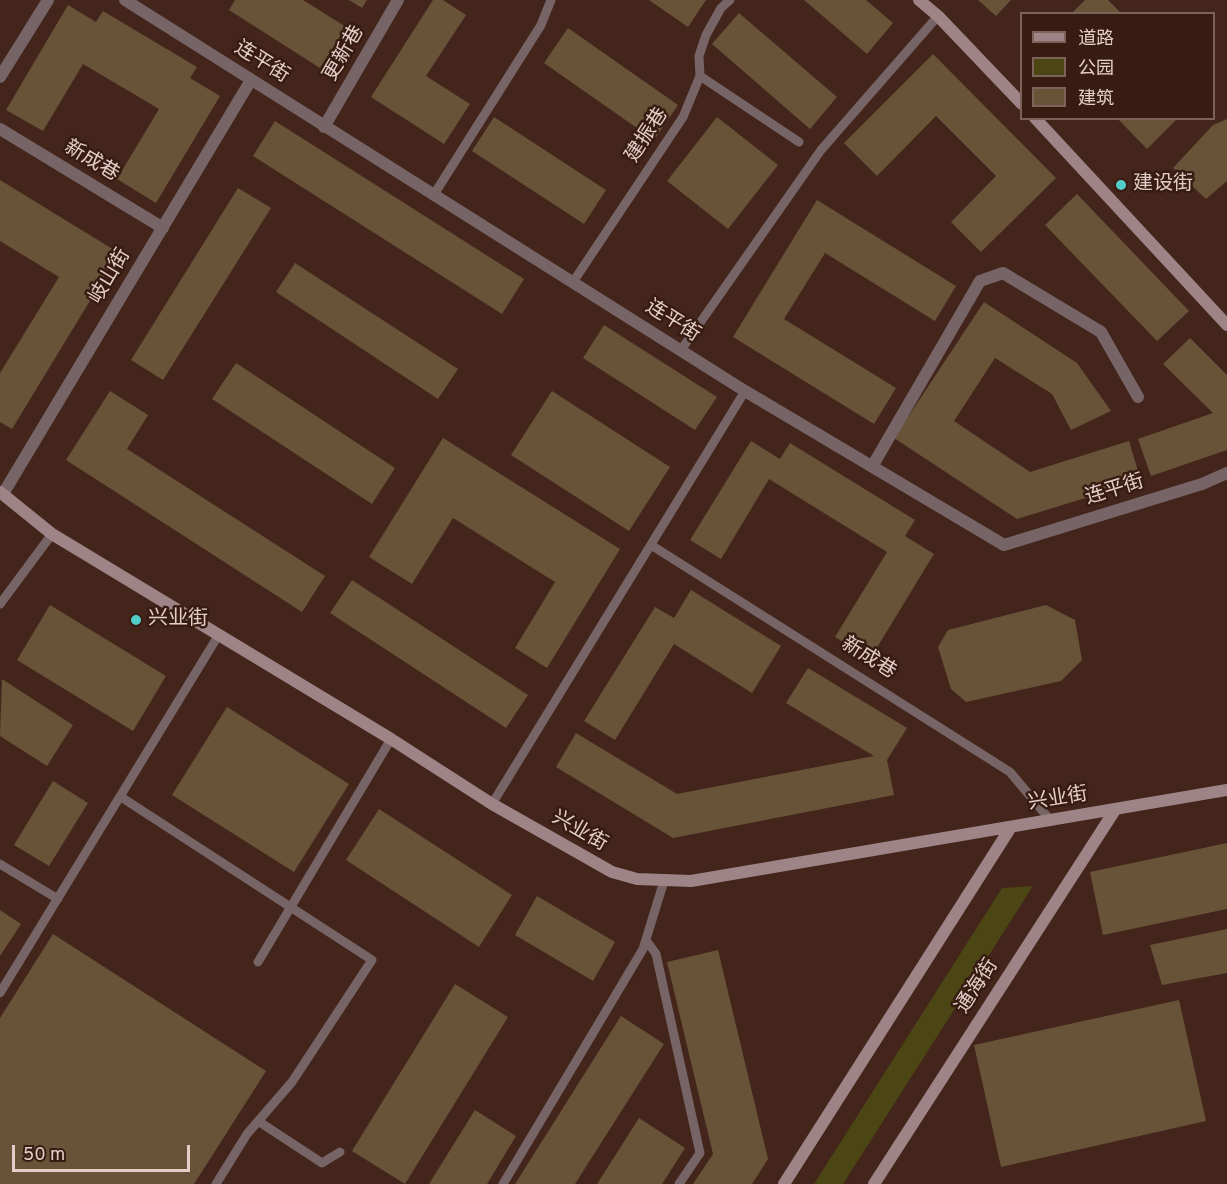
<!DOCTYPE html>
<html>
<head>
<meta charset="utf-8">
<style>
  body { margin:0 }
  #map { position:relative; width:1227px; height:1184px; overflow:hidden; background:#43251b; font-family:Overpass,"Noto Sans SC",sans-serif }
  canvas { display:block }
  .legend { position:absolute; left:1020px; top:12px; width:195px; height:108px; box-sizing:border-box; background:#381b11; border:2px solid #7c635a; margin:0; padding:8px 10px; list-style:none; font-size:18px; color:#e3cec7 }
  .legend li { display:flex; align-items:center; gap:12px; height:30px }
  .legend b { width:30px; border:2px solid #7c635a }
  .scale { position:absolute; left:12px; top:1145px; width:178px; height:27px; box-sizing:border-box; border:3px solid #e3cec7; border-top:0; padding-left:8px; font-size:18px; line-height:21px; white-space:nowrap; color:#e3cec7; -webkit-text-stroke:4px #381b11; paint-order:stroke }
</style>
</head>
<body>
<div id="map">
<canvas width="1227" height="1184"></canvas>
<ul class="legend">
<li><b style="height:8px;background:#9e8387"></b>道路</li>
<li><b style="height:16px;background:#4c4514"></b>公园</li>
<li><b style="height:16px;background:#695338"></b>建筑</li>
</ul>
<div class="scale">50 m</div>
</div>
<script>
const g = document.querySelector('canvas').getContext('2d');
g.lineJoin = 'round';
function fillPath(path, color) {
  g.fillStyle = color;
  g.fill(path, 'evenodd');
}
function shape(rows) {
  const path = new Path2D();
  for (const r of rows) {
    path.moveTo(r[0], r[1]);
    for (let i = 2; i < r.length; i += 2) path.lineTo(r[i], r[i + 1]);
  }
  return path;
}
function trace(path, color, width, dash) {
  g.strokeStyle = color;
  g.lineWidth = width;
  g.lineCap = dash ? 'butt' : 'round';
  g.setLineDash(dash || []);
  g.stroke(path);
}
function write(font, color, halo, rows, align = 'center') {
  g.font = font + ' Overpass,"Noto Sans SC",sans-serif';
  g.lineWidth = 5;
  g.setLineDash([]);
  g.textBaseline = 'middle';
  g.strokeStyle = halo;
  g.fillStyle = color;
  for (const [text, x, y, turn = 0] of rows) {
    g.save();
    g.translate(x, y);
    g.rotate((+turn || 0) * Math.PI / 180);
    g.textAlign = isNaN(turn) ? turn : align;
    if (halo) g.strokeText(text, 0, 0);
    g.fillText(text, 0, 0);
    g.restore();
  }
}
fillPath(shape([
  [1033,886,843,1184,814,1184,1002,888]
]), '#4c4514');
fillPath(shape([
  [235,0,303,0,346,27,320,68,229,10],
  [349,0,367,0,362,8],
  [433,0,443,0,466,15,426,76,470,104,444,144,371,97],
  [649,0,706,0,688,27],
  [804,0,866,0,893,23,867,54],
  [978,0,1011,0,996,16],
  [1085,0,1108,0,1122,14,1071,14],
  [68,5,96,22,103,11,197,67,190,78,220,96,156,203,117,179,159,109,83,64,43,131,6,110],
  [739,13,837,97,810,129,712,44],
  [568,28,678,105,654,140,544,63],
  [933,54,1056,178,981,252,951,222,996,176,936,116,877,176,844,143],
  [494,117,606,190,584,224,472,151],
  [717,117,778,165,728,229,667,181],
  [1117,118,1178,118,1147,149],
  [1227,119,1227,181,1206,199,1173,168,1213,125],
  [275,121,524,279,502,314,253,156],
  [0,180,119,253,12,429,0,422,0,373,59,277,0,241],
  [238,188,271,208,163,380,131,360],
  [1077,194,1189,311,1157,341,1045,225],
  [817,200,956,286,935,321,825,253,784,319,896,388,874,424,733,337],
  [295,263,458,369,438,399,276,292],
  [984,302,1077,363,1111,411,1071,430,1052,394,995,358,954,421,1030,472,1129,441,1141,481,1017,519,894,438],
  [604,325,717,397,695,430,583,358],
  [1190,338,1227,375,1227,450,1151,476,1138,439,1213,413,1163,364],
  [236,363,395,468,372,504,212,399],
  [110,391,148,415,127,449,325,576,302,612,66,460],
  [552,391,670,467,629,531,511,455],
  [443,438,620,549,547,668,515,648,555,582,453,518,412,584,369,557],
  [751,441,780,459,790,443,915,520,905,536,934,554,870,659,835,637,887,552,769,479,721,559,690,540],
  [352,580,528,695,506,728,330,613],
  [691,590,781,646,752,693,674,644,615,740,584,721,655,607,674,618],
  [50,605,166,676,133,731,17,660],
  [1046,605,1075,620,1082,660,1061,681,966,702,951,689,938,647,948,630],
  [808,668,907,728,887,760,894,795,673,838,556,767,576,733,677,794,874,756,786,703],
  [2,679,73,725,47,766,0,736],
  [227,707,349,784,294,872,172,795],
  [53,781,88,803,49,866,14,845],
  [379,809,512,895,479,947,346,860],
  [1227,843,1227,909,1103,935,1090,872],
  [537,896,615,942,593,981,515,935],
  [0,910,21,924,0,956],
  [1227,929,1227,973,1162,985,1150,945],
  [53,934,266,1071,194,1184,0,1184,0,1018],
  [718,950,768,1159,752,1184,693,1184,713,1154,667,962],
  [455,984,508,1017,405,1184,352,1151],
  [1179,1000,1206,1121,1001,1167,974,1045],
  [621,1016,664,1044,575,1184,515,1184],
  [475,1110,516,1136,487,1184,429,1184],
  [639,1118,685,1148,662,1184,597,1184]
]), '#695338');
trace(shape([
  [700,76,799,142],
  [433,196,541,25,551,0],
  [573,282,683,117,700,76,699,56,706,35,721,8,730,0],
  [681,350,821,150,938,16],
  [651,545,1010,772,1051,821],
  [0,604,52,534],
  [121,797,372,960,292,1082,247,1134,216,1184],
  [492,804,745,391],
  [0,864,58,899],
  [646,940,656,954,700,1153,679,1184],
  [258,962,391,739],
  [0,993,218,636],
  [258,1121,322,1163,340,1152],
  [503,1184,643,949,664,881]
]), '#766467', 9);
trace(shape([
  [125,0,745,391,1004,545,1202,484,1227,473],
  [0,77,48,0],
  [324,127,398,0],
  [0,129,163,228],
  [873,465,980,281,1003,273,1101,332,1138,397],
  [3,494,251,80]
]), '#766467', 12);
trace(shape([
  [919,0,938,16,1022,104],
  [1035,118,1227,325],
  [0,492,52,534,391,739,492,804,612,872,637,879,691,881,1227,790],
  [784,1184,1011,827],
  [874,1184,1115,810]
]), '#9e8387', 12);
for (const [x, y, r, color] of [
  [1121,185,6,"#52cdcc"],
  [136,620,6,"#52cdcc"]
]) {
  const dot = new Path2D();
  dot.arc(x, y, r, 0, 2 * Math.PI);
  g.fillStyle = color;
  g.fill(dot);
  trace(dot, '#381b11', 2);
}
write('20px', '#e3cec7', '#381b11', [
  ["更新巷",345,54,-60],
  ["连平街",261,63,32],
  ["建振巷",648,136,-57],
  ["新成巷",91,162,31],
  ["岐山街",111,277,-59],
  ["连平街",672,322,32],
  ["连平街",1115,491,-17],
  ["新成巷",868,659,32],
  ["兴业街",1058,800,-9],
  ["兴业街",579,832,30],
  ["通海街",978,987,-57]
]);
write('20px', '#e3cec7', '#381b11', [
  ["建设街",1133,185],
  ["兴业街",148,620]
], 'left');
</script>
</body>
</html>
